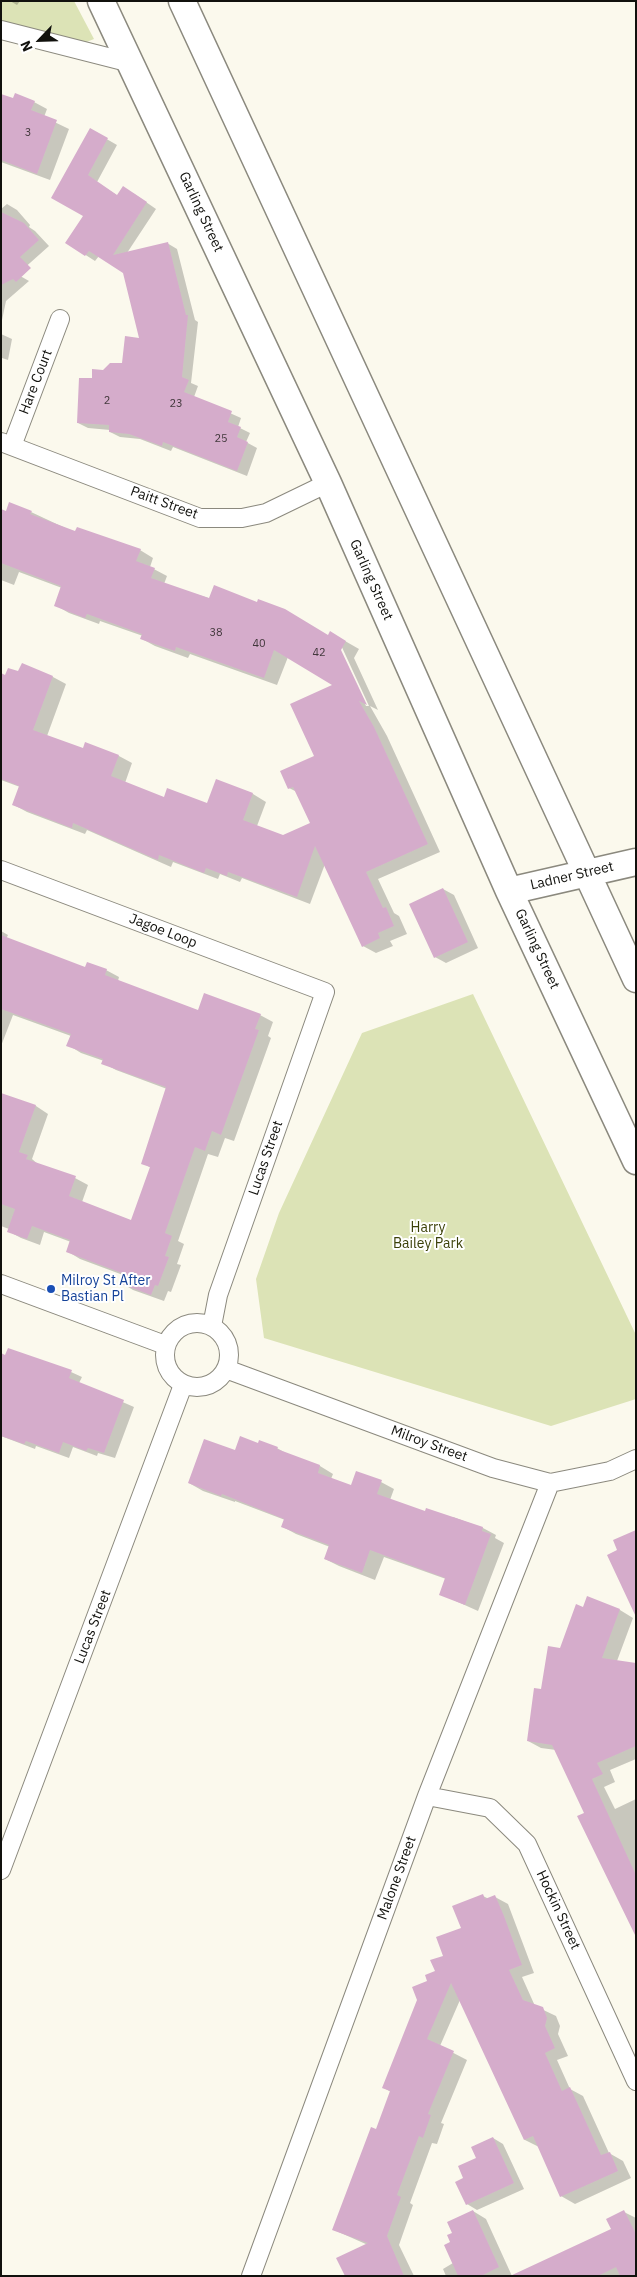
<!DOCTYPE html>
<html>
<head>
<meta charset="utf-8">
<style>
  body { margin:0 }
  #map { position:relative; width:637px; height:2277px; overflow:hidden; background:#fbf9ed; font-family:"IBM Plex Sans",sans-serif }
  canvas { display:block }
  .frame { position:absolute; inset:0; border:2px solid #11110d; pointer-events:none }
  .north { position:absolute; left:15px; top:15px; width:50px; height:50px; -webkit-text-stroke:4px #fff; paint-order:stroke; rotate:246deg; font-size:14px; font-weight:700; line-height:20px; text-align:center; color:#11110d }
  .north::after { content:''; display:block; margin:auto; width:18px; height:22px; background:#11110d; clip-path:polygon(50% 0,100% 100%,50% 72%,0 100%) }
</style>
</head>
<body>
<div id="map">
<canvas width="637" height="2277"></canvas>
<div class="frame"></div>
<div class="north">N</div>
</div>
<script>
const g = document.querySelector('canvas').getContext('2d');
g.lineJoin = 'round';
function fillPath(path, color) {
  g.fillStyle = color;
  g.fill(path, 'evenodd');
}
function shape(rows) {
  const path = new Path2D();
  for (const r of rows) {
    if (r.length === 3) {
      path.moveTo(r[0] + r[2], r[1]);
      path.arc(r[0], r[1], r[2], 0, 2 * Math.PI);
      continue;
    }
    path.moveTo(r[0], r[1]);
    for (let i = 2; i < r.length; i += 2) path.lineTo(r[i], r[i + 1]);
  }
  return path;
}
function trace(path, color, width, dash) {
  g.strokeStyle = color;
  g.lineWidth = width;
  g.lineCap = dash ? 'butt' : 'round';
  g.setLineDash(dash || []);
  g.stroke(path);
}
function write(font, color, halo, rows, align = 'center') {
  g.font = font + ' "IBM Plex Sans",sans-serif';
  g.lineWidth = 4;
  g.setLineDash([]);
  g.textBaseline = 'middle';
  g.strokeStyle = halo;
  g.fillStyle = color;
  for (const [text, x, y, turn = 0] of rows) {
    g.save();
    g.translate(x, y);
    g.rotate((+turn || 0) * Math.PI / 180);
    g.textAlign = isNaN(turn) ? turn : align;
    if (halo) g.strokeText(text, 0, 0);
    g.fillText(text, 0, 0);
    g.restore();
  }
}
fillPath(shape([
  [1,1,74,1,94,39,84,43,1,22],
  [473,994,636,1335,636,1399,551,1426,264,1338,256,1279,279,1213,362,1033]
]), '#dce3b6');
fillPath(shape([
  [10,1,20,1,17,5],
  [1,95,14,100,34,102,47,109,44,117,69,129,50,180,1,162],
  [91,130,117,145,97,182,118,196,133,193,156,209,127,253,167,243,177,249,195,320,198,322,191,383,198,386,194,397,241,418,238,427,250,433,246,442,257,448,247,476,173,447,171,451,140,439,120,437,110,432,110,430,88,428,78,423,93,380,103,371,123,365,141,339,124,273,99,256,95,261,67,243,85,216],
  [7,204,17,210,30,225,29,227,35,231,49,246,21,271,1,255,1,209],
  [1,272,22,277,29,281,6,301,1,325],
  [1,334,12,339,8,360,2,358,1,363],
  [1,510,7,512,31,512,76,533,140,550,153,558,150,567,167,576,164,584,329,636,331,633,359,649,354,658,378,710,370,706,387,736,440,852,378,879,394,913,399,916,407,934,390,941,393,946,376,953,363,946,325,864,310,904,242,878,240,882,220,874,218,879,173,862,171,867,87,830,85,834,27,812,14,805,20,787,1,780,1,675,6,677,19,673,22,665,53,677,66,684,47,736,83,750,119,756,132,763,125,783,164,799,207,805,216,781,253,794,266,802,257,826,283,836,311,824,297,792,289,788,315,756,335,685,288,657,277,685,190,654,188,658,155,646,142,639,143,636,100,621,99,624,69,613,55,605,62,588,19,572,14,585,1,580],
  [340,643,369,706,366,706,337,644],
  [443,889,454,895,478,948,446,963,435,957],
  [1,931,8,935,6,939,86,968,106,970,119,977,118,981,199,1011,260,1015,273,1022,268,1036,271,1038,234,1141,225,1138,218,1157,208,1154,178,1241,184,1244,177,1264,181,1265,171,1292,168,1291,164,1301,133,1290,120,1282,123,1275,80,1259,67,1251,71,1242,44,1232,40,1245,21,1238,8,1231,9,1229,1,1226,1,1094,36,1106,48,1114,32,1159,39,1165,75,1178,88,1185,82,1202,132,1221,151,1168,143,1163,167,1089,116,1070,103,1063,104,1061,81,1053,68,1045,71,1036,13,1015,1,1046],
  [1,1355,71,1372,82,1377,79,1383,134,1407,115,1458,98,1453,97,1456,73,1447,69,1458,36,1446,35,1449,1,1436],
  [259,1444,277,1448,289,1455,320,1466,333,1474,331,1479,352,1487,381,1482,394,1489,390,1500,425,1513,453,1519,453,1517,483,1528,496,1535,495,1538,504,1543,478,1611,440,1594,446,1579,384,1557,375,1580,339,1566,325,1559,330,1547,296,1534,283,1527,285,1520,235,1501,235,1502,203,1491,189,1483,236,1451],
  [588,1598,620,1610,633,1618,617,1661,636,1664,636,1759,610,1770,615,1782,604,1787,615,1809,636,1799,636,1934,586,1814,556,1750,541,1748,528,1741,542,1690],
  [483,1896,489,1899,495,1897,508,1904,534,1973,522,1977,535,2006,556,2016,560,2026,558,2034,568,2056,557,2060,570,2089,583,2096,609,2153,623,2161,631,2178,575,2204,561,2196,539,2147,525,2140,460,2000,440,2046,467,2060,441,2123,444,2124,437,2144,432,2143,410,2203,413,2205,399,2245,414,2276,346,2276,368,2245,334,2230,377,2130,391,2092,384,2088,429,1982],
  [493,2138,503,2144,524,2189,477,2210,467,2204,465,2178],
  [473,2211,486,2219,512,2276,446,2276,443,2269,453,2263,452,2243,454,2233],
  [624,2212,636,2218,636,2276,513,2276,612,2230]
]), '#0003');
fillPath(shape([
  [15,93,35,101,31,110,57,120,37,174,1,160,1,94,13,98],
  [90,128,108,138,88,175,117,195,123,186,147,202,113,255,168,242,186,315,188,315,182,377,189,380,184,392,232,411,228,422,241,427,237,437,248,442,237,471,163,442,162,446,129,434,109,432,109,425,77,423,79,378,92,378,92,369,103,370,110,363,122,363,125,336,139,338,123,273,89,251,85,256,65,243,83,216,51,198],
  [1,212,24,223,39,240,20,257,31,268,16,282,13,279,1,285],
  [9,502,32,511,30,514,75,531,77,527,141,549,136,561,155,568,151,578,209,598,214,585,257,602,258,599,285,609,328,635,330,631,346,641,341,650,367,705,359,701,374,727,428,844,366,872,383,908,386,907,394,926,378,933,380,938,362,947,315,846,297,897,228,872,227,876,206,868,204,873,159,855,158,860,73,823,72,828,12,805,19,786,1,779,1,673,5,675,8,668,18,671,22,663,53,676,33,730,83,748,85,742,119,755,111,776,164,797,167,788,207,803,216,779,253,793,243,820,283,835,310,823,293,787,288,789,280,771,314,756,290,704,332,685,274,650,264,678,176,647,175,651,140,639,142,634,87,614,85,618,54,606,61,586,1,563,1,509,6,511],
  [443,888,468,942,434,958,409,904],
  [1,935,85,967,87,962,107,969,105,975,198,1010,204,993,261,1014,255,1029,259,1030,221,1135,212,1131,205,1151,195,1147,165,1233,172,1236,165,1256,169,1257,158,1286,155,1285,151,1295,119,1283,122,1273,66,1252,70,1240,32,1226,27,1239,7,1232,15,1209,1,1204,1,1093,36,1105,19,1152,28,1155,26,1159,76,1176,69,1196,131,1220,150,1167,141,1164,166,1087,101,1064,103,1059,66,1046,71,1034,1,1009],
  [8,1348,72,1370,69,1378,124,1400,104,1453,88,1448,86,1451,63,1442,59,1453,26,1441,24,1444,1,1436,1,1353,5,1355],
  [240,1436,258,1443,259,1440,278,1447,277,1449,320,1465,318,1473,351,1485,356,1471,382,1480,377,1494,425,1511,426,1508,483,1527,482,1531,491,1534,465,1605,439,1595,445,1578,370,1550,362,1573,324,1559,329,1545,281,1527,284,1519,222,1494,221,1496,188,1483,204,1439,235,1450],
  [636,1530,636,1617,607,1555,617,1550,613,1540],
  [587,1596,620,1609,602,1658,636,1663,636,1746,597,1763,603,1774,592,1779,636,1875,636,1937,577,1816,584,1813,552,1745,527,1741,534,1688,541,1689,548,1646,560,1648,576,1604,583,1607],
  [483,1894,485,1899,495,1895,504,1916,522,1965,509,1970,523,2000,543,2007,547,2018,545,2026,555,2048,545,2053,562,2091,570,2087,601,2155,610,2152,618,2171,560,2197,533,2136,524,2140,451,1983,427,2039,454,2051,428,2114,431,2115,423,2138,419,2136,397,2195,401,2197,387,2236,404,2276,345,2276,336,2258,368,2243,332,2230,371,2127,376,2129,390,2091,382,2088,417,2000,412,1987,427,1981,425,1975,435,1971,430,1960,443,1956,436,1937,461,1928,452,1906],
  [493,2137,514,2183,466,2205,455,2182,463,2178,458,2166,476,2158,471,2147],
  [473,2210,499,2267,481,2276,458,2276,444,2245,450,2242,447,2235,452,2233,447,2222],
  [624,2210,636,2234,636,2276,620,2276,616,2267,598,2276,510,2276,611,2229,606,2219]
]), '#d5accb');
const street = shape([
  [1,30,131,63],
  [1,442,200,518,242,518,266,513,328,483],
  [12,446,60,319],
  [1,870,325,992,218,1295,212,1326],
  [1,1284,165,1345],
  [197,1355,32],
  [226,1369,493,1468,550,1483,610,1471,636,1459],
  [427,1796,490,1808,527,1844,636,2081],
  [1,1870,183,1385],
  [251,2276,427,1796,550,1483]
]);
const secondary = shape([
  [101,1,328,483,509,891,636,1161],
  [182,1,636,979],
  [509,891,636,862]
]);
trace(street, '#8b897e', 20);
trace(secondary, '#8b897e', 29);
trace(street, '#fff', 18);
trace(secondary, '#fff', 26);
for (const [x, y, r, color] of [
  [51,1289,5,"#1a4fb4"]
]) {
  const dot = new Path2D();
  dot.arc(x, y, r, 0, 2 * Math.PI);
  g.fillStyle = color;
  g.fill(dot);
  trace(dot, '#fff', 2);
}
write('11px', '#42383c', null, [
  ["3",28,133],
  ["2",107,401],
  ["23",176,404],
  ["25",221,439],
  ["38",216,633],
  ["40",259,644],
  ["42",319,653]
]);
write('14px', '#11110d', '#fff', [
  ["Garling Street",201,212,65],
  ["Hare Court",36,382,-69],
  ["Paitt Street",164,503,20],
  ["Garling Street",371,580,66],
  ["Ladner Street",572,876,-13],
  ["Jagoe Loop",163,931,21],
  ["Garling Street",537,949,65],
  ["Lucas Street",266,1158,-71],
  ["Milroy Street",429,1444,20],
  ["Lucas Street",93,1627,-69],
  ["Malone Street",397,1878,-70],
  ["Hockin Street",558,1910,65]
]);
write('14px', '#3b4008', '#fff', [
  ["Harry",428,1228],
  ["Bailey Park",428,1244]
]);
write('14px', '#164399', '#fff', [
  ["Milroy St After",61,1281],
  ["Bastian Pl",61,1297]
], 'left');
</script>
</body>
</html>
